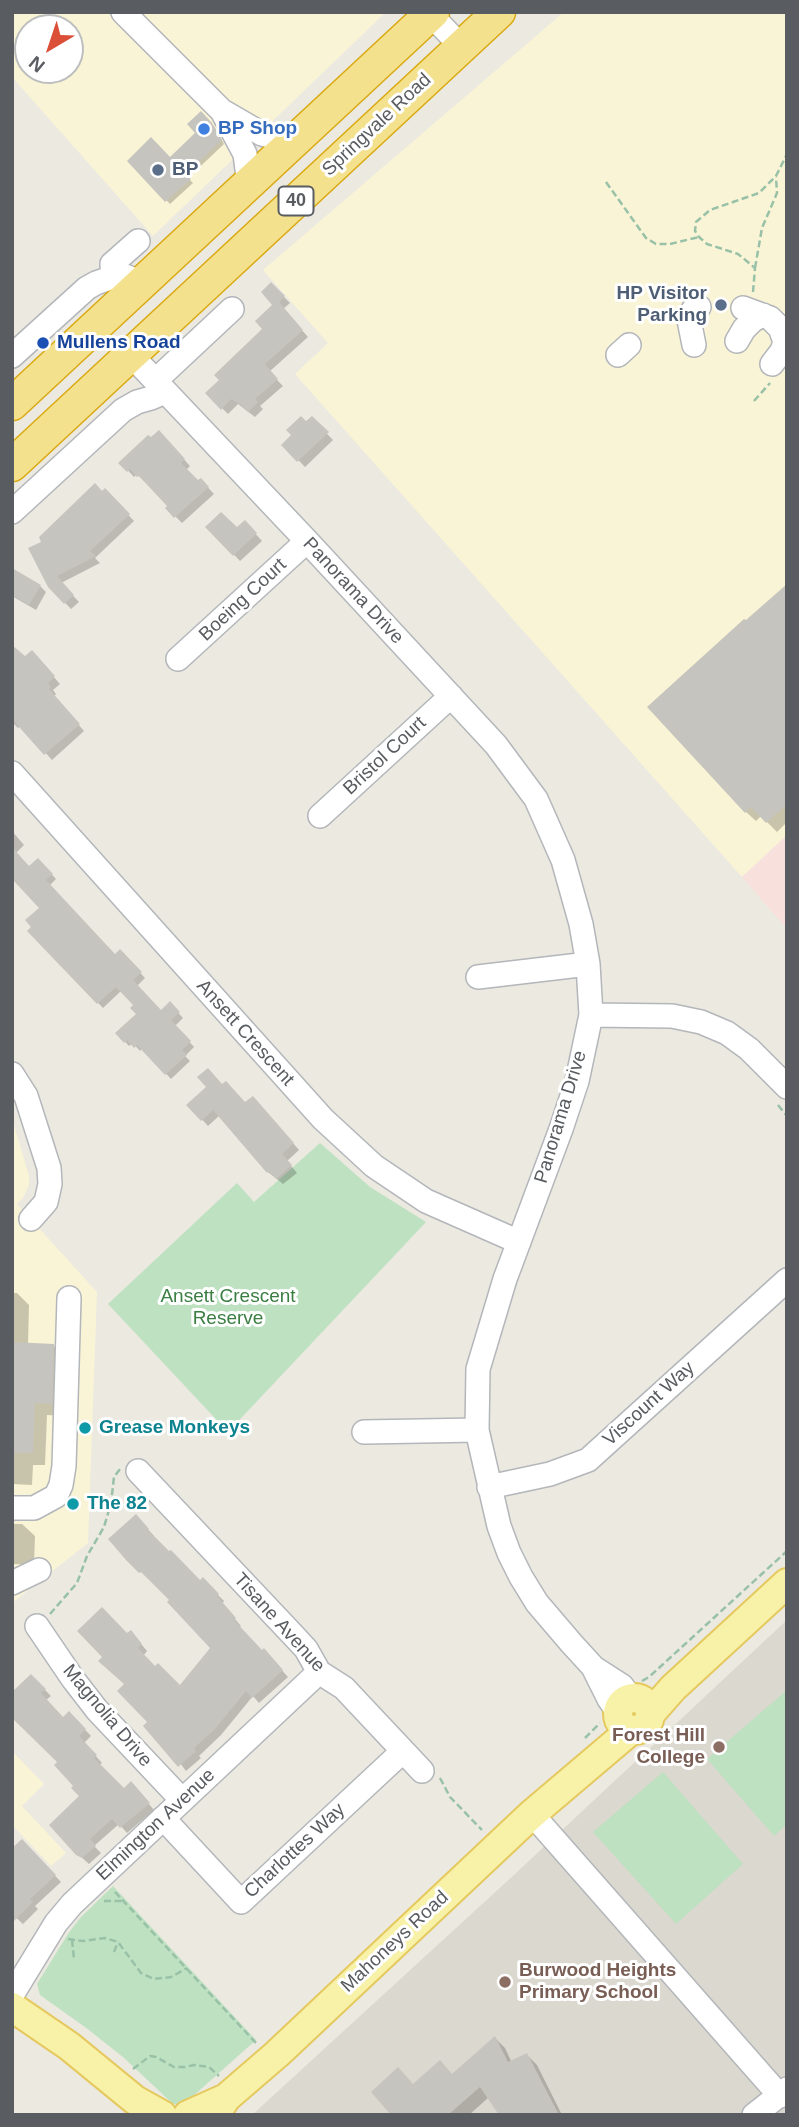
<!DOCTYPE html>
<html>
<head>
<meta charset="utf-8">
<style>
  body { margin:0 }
  #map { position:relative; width:799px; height:2127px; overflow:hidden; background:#ebe9e0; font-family:Helvetica,sans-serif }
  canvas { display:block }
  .frame { position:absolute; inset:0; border:14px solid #595c60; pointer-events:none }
  .north { position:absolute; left:14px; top:14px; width:70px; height:70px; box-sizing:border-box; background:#fff; border:2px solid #bdbebf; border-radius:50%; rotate:219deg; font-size:19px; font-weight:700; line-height:28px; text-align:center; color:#595c60 }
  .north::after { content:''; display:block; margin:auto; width:24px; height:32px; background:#db4e37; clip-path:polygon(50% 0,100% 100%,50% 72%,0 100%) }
</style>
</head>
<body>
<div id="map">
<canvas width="799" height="2127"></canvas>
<div class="frame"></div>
<div class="north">N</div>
</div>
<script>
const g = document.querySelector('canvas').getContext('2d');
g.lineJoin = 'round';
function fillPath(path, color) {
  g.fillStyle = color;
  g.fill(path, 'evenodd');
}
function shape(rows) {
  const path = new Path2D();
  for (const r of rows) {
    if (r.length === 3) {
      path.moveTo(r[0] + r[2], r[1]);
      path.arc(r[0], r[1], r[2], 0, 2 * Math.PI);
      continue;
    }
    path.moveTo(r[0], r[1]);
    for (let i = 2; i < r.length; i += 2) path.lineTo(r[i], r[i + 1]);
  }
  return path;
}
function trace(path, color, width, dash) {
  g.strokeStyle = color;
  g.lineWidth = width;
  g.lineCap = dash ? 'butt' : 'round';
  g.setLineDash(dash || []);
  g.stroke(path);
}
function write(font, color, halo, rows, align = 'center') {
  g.font = font + ' Helvetica,sans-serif';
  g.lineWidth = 6;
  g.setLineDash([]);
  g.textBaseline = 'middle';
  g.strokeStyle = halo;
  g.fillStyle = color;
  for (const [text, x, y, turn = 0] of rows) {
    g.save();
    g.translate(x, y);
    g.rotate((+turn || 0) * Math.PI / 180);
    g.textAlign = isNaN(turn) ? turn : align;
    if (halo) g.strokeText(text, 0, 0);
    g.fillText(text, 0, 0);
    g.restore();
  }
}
fillPath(shape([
  [12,12,386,12,153,236,12,77],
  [28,28,70,28,70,70,28,70],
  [564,12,787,12,787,835,742,877,295,374,328,343,263,270],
  [12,1118,29,1176,29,1185,23,1198,17,1204,97,1292,88,1543,12,1603],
  [12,1751,44,1784,22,1806,66,1853,51,1866,12,1825]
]), '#faf4d6');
fillPath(shape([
  [787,1620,787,2115,252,2115,515,1874]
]), '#dbd8cf');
fillPath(shape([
  [787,835,787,929,742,877]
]), '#f8e1dc');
fillPath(shape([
  [320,1143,370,1187,426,1222,228,1432,108,1304,237,1183,254,1202],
  [787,1690,787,1824,774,1836,707,1759],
  [663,1772,743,1864,676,1924,593,1832],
  [113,1886,256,2040,183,2105,173,2104,123,2057,85,2027,40,1995,37,1984,68,1934,80,1918]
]), '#bee1c1');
fillPath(shape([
  [201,113,215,128,224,144,188,178,193,183,170,204,129,161,170,159,197,133],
  [271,284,290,303,283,309,308,337,269,372,283,386,260,406,263,409,255,417,238,404,228,414,207,393,221,380,265,329,275,305],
  [312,418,333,440,305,467,284,445],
  [159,432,190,466,186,470,198,483,201,480,214,494,182,523,167,508,170,506,146,481,145,482,137,474,134,477,121,463],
  [105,490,134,521,95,558,100,563,61,583,79,602,71,609,49,586,43,542],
  [245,522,262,541,240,561,208,527,237,530],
  [12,570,40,586,46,592,36,610,12,596],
  [787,586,787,822,777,832,761,816,756,821,746,812,746,623],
  [12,647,25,659,38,659,60,684,53,690,56,694,54,696,84,731,52,760,21,726,18,728,12,722],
  [12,831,24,845,16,853,29,868,38,860,56,879,50,885,115,956,120,951,145,978,137,986,161,1012,170,1004,183,1018,175,1026,194,1047,185,1056,190,1061,171,1079,142,1048,140,1051,133,1043,129,1046,117,1033,138,1014,136,1005,122,990,103,1008,29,931,41,908,12,876],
  [223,1086,246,1104,259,1104,299,1150,287,1161,297,1173,283,1184,268,1172,220,1115,208,1126,189,1105],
  [12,1293,17,1293,29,1305,28,1345,53,1345,66,1358,64,1416,47,1415,45,1465,33,1465,32,1485,12,1484],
  [136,1516,154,1536,152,1537,200,1582,209,1586,224,1601,222,1604,241,1626,239,1627,262,1652,270,1657,288,1677,259,1703,253,1696,221,1735,199,1756,201,1758,186,1771,150,1722,126,1685,127,1636,137,1639,147,1651,143,1656,155,1668,180,1688,212,1648,171,1600,135,1566],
  [12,1524,22,1524,35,1536,34,1565,14,1564,12,1563],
  [31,1676,51,1696,46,1700,63,1719,69,1713,91,1736,84,1743,102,1763,99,1765,124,1790,137,1790,154,1810,127,1833,119,1824,94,1846,101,1853,89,1864,78,1854,81,1796,59,1763],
  [22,1841,61,1882,35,1906,38,1909,23,1924,12,1914],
  [495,2038,505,2048,512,2063,527,2055,537,2065,562,2115,502,2115,489,2097,469,2115,393,2115,414,2086,453,2076]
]), '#0003');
fillPath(shape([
  [201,111,212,123,222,140,186,174,191,179,165,202,127,161,151,137,170,157,195,133,187,124],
  [271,282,285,296,279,302,303,330,265,364,278,379,255,399,258,402,248,412,241,405,231,399,221,410,205,393,219,380,214,375,262,329,255,321,272,305,261,292],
  [301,416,306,421,312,416,329,432,297,462,281,445,291,435,286,430],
  [159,430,185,459,181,463,198,480,201,478,209,487,174,518,165,508,167,506,139,476,137,477,130,469,127,472,118,463,148,435,151,437],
  [95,483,102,491,105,488,130,514,90,551,96,556,57,576,74,595,64,604,48,587,28,548,41,542,39,537],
  [221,512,237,527,245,520,257,533,233,556,205,527],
  [12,568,41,585,29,605,12,595],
  [787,584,787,804,766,823,751,807,745,813,647,707,744,619,746,620],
  [12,645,25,656,32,650,55,676,48,683,51,687,49,689,80,724,44,755,12,719],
  [12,847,29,866,38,858,53,874,46,880,115,954,120,949,142,972,133,980,161,1010,170,1001,180,1012,171,1020,191,1041,182,1050,187,1055,165,1075,137,1045,134,1048,127,1040,124,1043,115,1033,136,1014,130,1008,133,1005,116,987,97,1004,27,931,31,927,25,920,39,908,12,879],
  [208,1068,222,1084,226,1081,245,1102,253,1096,294,1143,282,1154,292,1165,276,1179,269,1171,267,1173,213,1110,201,1121,186,1105,206,1087,197,1077],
  [12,1342,54,1344,52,1404,35,1403,33,1453,12,1453],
  [136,1514,149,1529,148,1530,169,1551,171,1550,200,1580,203,1577,219,1594,217,1596,236,1618,234,1620,262,1650,264,1648,283,1670,252,1698,246,1691,215,1729,194,1748,196,1751,178,1767,143,1726,147,1722,117,1691,124,1684,98,1661,102,1657,77,1631,102,1607,127,1633,131,1630,142,1644,138,1648,155,1666,158,1663,180,1685,210,1648,167,1602,169,1600,141,1572,139,1573,126,1560,108,1539],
  [31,1674,46,1689,41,1693,63,1717,69,1711,86,1729,79,1736,97,1755,94,1758,124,1788,131,1781,150,1803,120,1828,112,1819,90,1839,96,1846,82,1858,76,1855,49,1825,79,1796,71,1788,73,1786,54,1765,57,1762,12,1718,12,1692],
  [22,1839,56,1875,30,1899,33,1902,12,1923,12,1848],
  [495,2036,508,2062,527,2053,559,2115,499,2115,480,2087,448,2115,391,2115,371,2092,398,2067,413,2084,440,2060,452,2074]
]), '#c6c4be');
const minor = shape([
  [123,12,222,111,245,154,249,185],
  [428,12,461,46],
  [224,112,262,134,295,142],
  [113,277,112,264,138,241],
  [743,308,770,318,780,328,785,342,782,351,772,364],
  [737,341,744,329,753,320,763,315],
  [694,345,689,320,693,310,699,307],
  [131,355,307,541,496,745,536,799,563,860,581,924,588,964,591,1015,577,1081,561,1129,505,1279,478,1369,477,1430,499,1526,509,1553,521,1577,537,1603,572,1644,594,1668,622,1686,631,1698],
  [618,355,629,345],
  [12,356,87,288,96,283,113,277,125,276,142,283],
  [155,381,232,309],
  [12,512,123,410,137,402,151,398,165,392],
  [178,659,307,541],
  [12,773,323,1119,374,1166,426,1201,519,1242],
  [320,816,451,696],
  [478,977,588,964],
  [591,1015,672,1016,701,1022,727,1033,749,1049,787,1087],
  [12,1074,26,1096,49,1168,50,1184,46,1202,31,1219],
  [364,1432,477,1430],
  [138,1471,293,1635,306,1649,319,1672,344,1688,422,1771],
  [489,1487,550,1474,588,1460,787,1280],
  [12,1508,34,1508,56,1496,61,1485,64,1466,69,1298],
  [12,1583,39,1570],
  [37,1626,73,1679,97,1710,182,1800],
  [594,1669,609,1699,618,1712],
  [532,1814,780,2096],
  [163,1818,241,1902,403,1751],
  [12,1995,56,1923,72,1904,319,1672],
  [754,2115,787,2089]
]);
const major = shape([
  [634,1714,16],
  [651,1713,673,1688,787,1583],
  [12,2007,69,2046,135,2100,162,2115],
  [188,2115,226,2098],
  [215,2115,226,2098,277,2054,532,1814,631,1730]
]);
const highway = shape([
  [12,404,433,12],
  [12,465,499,12]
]);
trace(minor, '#b3b6ba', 26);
trace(major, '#e5c95f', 32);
trace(highway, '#daa911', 35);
trace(shape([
  [606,182,646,238,656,244,670,244,699,237],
  [755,268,762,228,777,193,776,177],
  [753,292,755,268,738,254,707,244,699,237,695,231,696,222,710,210,759,193,776,176,787,154],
  [754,401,770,383],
  [778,1105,787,1116],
  [50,1614,77,1583,87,1556,104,1527,111,1503,114,1477,120,1469],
  [642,1681,649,1677,787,1551],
  [585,1738,600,1723],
  [440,1778,450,1797,482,1830],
  [115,1892,256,2043],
  [104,1901,125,1901],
  [68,1939,83,1941,105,1938,118,1942,141,1973,154,1979,171,1977,187,1968],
  [72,1940,74,1959],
  [114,1952,118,1942],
  [133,2069,150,2056,156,2057,174,2067,185,2067,194,2065,209,2067,219,2076]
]), '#98c1a7', 2.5, [7, 3.5]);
trace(minor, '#fff', 23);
trace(major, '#f8f1a8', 28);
trace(highway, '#f4e18e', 32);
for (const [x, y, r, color] of [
  [204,129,7,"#3f7fe0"],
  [158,170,7,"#5c6f8a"],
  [721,305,7,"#5c6f8a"],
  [43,343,7,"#1a4fb4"],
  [85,1428,7,"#0f9aa8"],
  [73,1504,7,"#0f9aa8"],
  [719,1747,7,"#8d6e63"],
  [505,1982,7,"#8d6e63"]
]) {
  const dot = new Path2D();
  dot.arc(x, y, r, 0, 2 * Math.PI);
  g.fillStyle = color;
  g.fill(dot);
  trace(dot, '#fff', 2.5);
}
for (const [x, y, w] of [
  [296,201,35]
]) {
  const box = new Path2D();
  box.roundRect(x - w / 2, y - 14.5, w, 29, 5);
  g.fillStyle = '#fff';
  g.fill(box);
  trace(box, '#595c60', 2);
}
write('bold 18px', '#595c60', null, [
  ["40",296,201]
]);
write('19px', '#595c60', '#fff', [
  ["Springvale Road",377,125,-43],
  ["Panorama Drive",353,591,47],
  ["Boeing Court",243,600,-43],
  ["Bristol Court",385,756,-43],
  ["Ansett Crescent",245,1033,48],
  ["Panorama Drive",561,1117,-73],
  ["Viscount Way",649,1404,-42],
  ["Tisane Avenue",279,1623,48],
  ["Magnolia Drive",107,1716,50],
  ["Elmington Avenue",156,1825,-43],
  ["Charlottes Way",295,1851,-43],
  ["Mahoneys Road",395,1942,-43]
]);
write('bold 19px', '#366cbe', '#fff', [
  ["BP Shop",218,129]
], 'left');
write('bold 19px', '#4e5e75', '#fff', [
  ["BP",172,170],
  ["HP Visitor",707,294,"right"],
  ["Parking",707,316,"right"]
], 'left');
write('bold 19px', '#164399', '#fff', [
  ["Mullens Road",57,343]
], 'left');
write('19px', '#3a7e42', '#fff', [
  ["Ansett Crescent",228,1297],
  ["Reserve",228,1319]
]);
write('bold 19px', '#0d838f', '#fff', [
  ["Grease Monkeys",99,1428],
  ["The 82",87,1504]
], 'left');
write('bold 19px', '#785e54', '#fff', [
  ["Forest Hill",705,1736],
  ["College",705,1758],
  ["Burwood Heights",519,1971,"left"],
  ["Primary School",519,1993,"left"]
], 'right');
</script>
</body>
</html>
